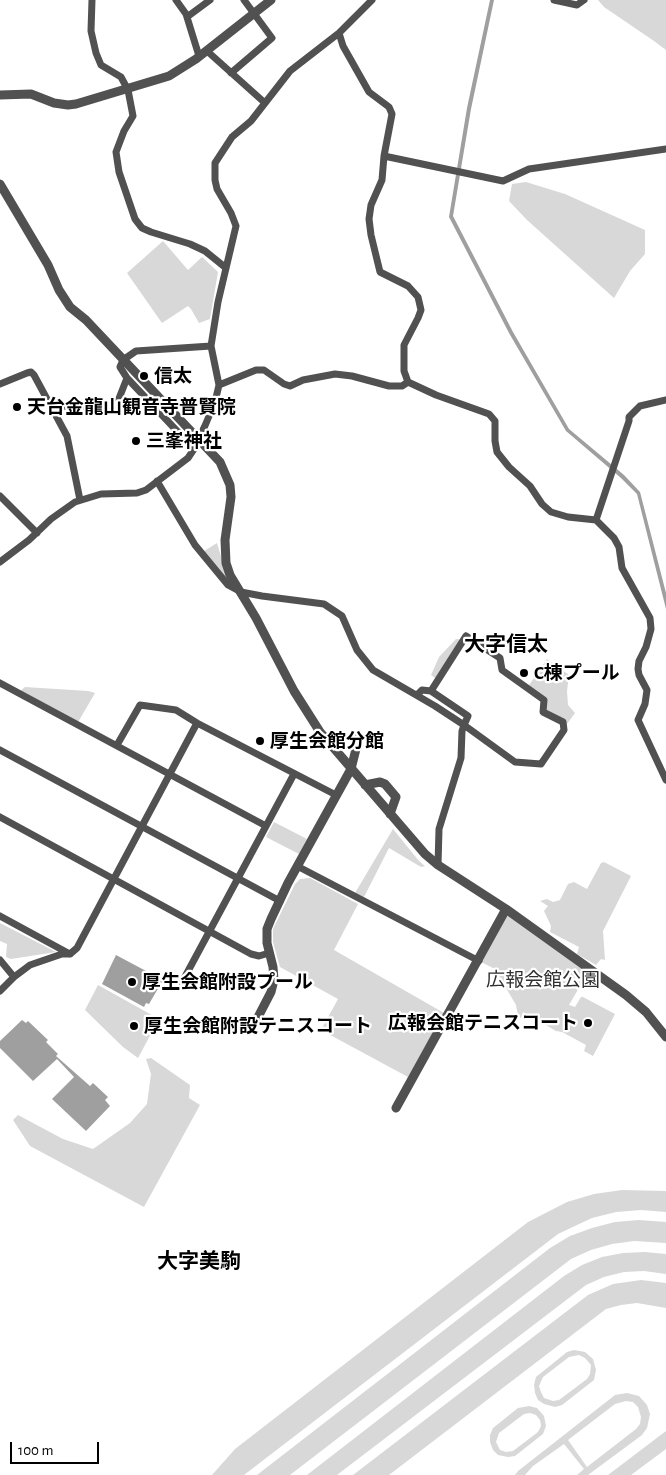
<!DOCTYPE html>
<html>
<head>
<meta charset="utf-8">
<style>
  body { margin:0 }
  #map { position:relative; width:666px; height:1475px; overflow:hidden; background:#fff; font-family:"Alegreya Sans",sans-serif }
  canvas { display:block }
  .scale { position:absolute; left:10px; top:1442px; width:89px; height:22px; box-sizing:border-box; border:2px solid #000; border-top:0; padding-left:6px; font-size:15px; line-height:18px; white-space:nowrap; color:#000; -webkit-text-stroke:4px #fff; paint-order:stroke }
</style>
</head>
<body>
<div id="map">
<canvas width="666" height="1475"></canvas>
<div class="scale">100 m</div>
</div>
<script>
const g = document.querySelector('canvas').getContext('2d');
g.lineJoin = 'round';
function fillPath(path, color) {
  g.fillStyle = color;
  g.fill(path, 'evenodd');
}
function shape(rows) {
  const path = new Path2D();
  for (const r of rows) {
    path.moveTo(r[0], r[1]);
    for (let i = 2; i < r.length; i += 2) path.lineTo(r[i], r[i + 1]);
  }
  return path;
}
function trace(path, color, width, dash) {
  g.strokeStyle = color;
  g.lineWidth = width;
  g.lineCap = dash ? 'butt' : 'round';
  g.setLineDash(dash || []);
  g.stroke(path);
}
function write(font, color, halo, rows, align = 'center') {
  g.font = font + ' "Alegreya Sans","Noto Sans JP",sans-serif';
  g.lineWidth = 4.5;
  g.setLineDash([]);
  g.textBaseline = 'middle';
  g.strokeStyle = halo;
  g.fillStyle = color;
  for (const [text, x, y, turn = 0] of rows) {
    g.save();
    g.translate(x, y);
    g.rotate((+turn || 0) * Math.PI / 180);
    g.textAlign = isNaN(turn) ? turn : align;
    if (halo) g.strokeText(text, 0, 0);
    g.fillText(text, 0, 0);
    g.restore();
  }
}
fillPath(shape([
  [598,0,666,0,666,50,654,41,604,7],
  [526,182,565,194,645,230,645,254,630,271,614,298,527,220,509,201,512,184],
  [163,241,188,270,202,257,218,272,210,319,199,323,191,309,188,306,162,323,127,273],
  [217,543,228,580,201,553],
  [456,639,464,640,438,680,431,675,439,657],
  [547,659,569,675,567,691,568,705,575,713,567,724,543,712,544,700,527,688],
  [25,687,88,691,95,693,77,724,18,693],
  [274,822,307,839,299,854,266,837],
  [393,829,419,861,425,866,421,867,389,848,364,897,355,893],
  [604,862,631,876,603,931,605,960,601,959,596,965,577,954,579,947,550,932,551,926,544,911,548,906,540,901,547,899,553,902,560,900,568,884,574,882,587,889,601,863],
  [310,878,358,904,334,950,444,1013,408,1077,321,1030,338,999,280,967,273,942,273,929,295,884,300,879],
  [506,909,590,969,569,1005,575,1007,581,997,583,997,615,1014,593,1056,584,1051,586,1045,562,1032,556,1031,523,1012,521,1018,518,1016,516,1005,495,969,479,961],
  [0,923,56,952,11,959,6,957,7,944,0,941],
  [98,985,159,1019,138,1058,123,1047,85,1010],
  [151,1058,190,1085,189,1098,200,1105,144,1207,30,1146,13,1120,18,1115,63,1139,93,1149,130,1123,147,1104,151,1074,146,1059],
  [622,1190,666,1191,666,1212,641,1210,616,1212,592,1218,558,1234,244,1475,212,1475,235,1449,528,1222,567,1202,594,1194],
  [639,1220,666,1222,666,1243,634,1241,612,1244,591,1250,571,1259,290,1475,257,1475,550,1248,570,1236,592,1228,615,1222],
  [645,1252,666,1254,666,1274,644,1271,624,1272,604,1277,586,1285,337,1475,307,1475,564,1276,582,1265,602,1257,623,1253],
  [641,1280,666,1283,666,1308,637,1303,621,1305,606,1309,389,1475,353,1475,588,1295,613,1284],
  [574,1350,585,1352,593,1359,596,1370,594,1380,562,1405,555,1407,544,1404,538,1400,535,1393,534,1385,536,1377,567,1352],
  [579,1355,585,1358,591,1365,590,1374,587,1379,559,1400,553,1401,544,1398,541,1392,539,1386,543,1377,569,1357],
  [627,1393,639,1396,647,1405,650,1414,647,1428,642,1435,588,1475,577,1475,584,1469,564,1444,533,1466,525,1475,515,1475,518,1471,615,1395],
  [626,1401,633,1402,638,1407,641,1417,640,1424,636,1429,587,1467,568,1440,615,1404],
  [529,1406,537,1408,544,1416,546,1426,543,1434,515,1456,508,1457,498,1455,493,1450,490,1442,490,1435,493,1428,518,1408],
  [530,1413,536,1415,540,1420,541,1426,538,1432,513,1451,506,1452,500,1450,496,1442,499,1433,524,1414],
  [666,1431,666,1449,631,1475,608,1475]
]), '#d8d8d8');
fillPath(shape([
  [490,0,494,0,471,109,453,216,513,332,569,429,624,475,640,492,666,593,666,609,637,494,621,478,566,431,509,333,449,217,467,108],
  [116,955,163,980,149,1004,146,1003,144,1007,102,984],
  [22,1020,26,1023,28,1021,48,1040,46,1042,58,1054,56,1056,90,1086,93,1083,108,1097,105,1100,110,1106,86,1131,52,1099,74,1077,57,1059,33,1081,0,1048,0,1041]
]), '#9f9f9f');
trace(shape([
  [92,0,91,31,96,53,101,65,121,77,128,90,133,116,124,131,116,152,119,172,135,219,142,228,151,232,190,244,205,251,226,268],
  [176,0,186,14,199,56],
  [554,0,577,5,584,0],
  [187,17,210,0],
  [339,33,343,46,369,92,389,107,392,114,384,156,382,180,371,205,369,219,371,235,380,272,408,286,418,297,421,310,418,318,404,345,404,371,408,382,436,395,489,414,495,421,495,441,497,452,509,467,530,486,542,504,551,512,568,517,596,520,614,538,619,547,622,568,650,618,651,629,646,647,639,661,638,669,639,675,647,690,645,704,638,720,666,780],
  [207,51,265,103],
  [231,73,272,38,244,0],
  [384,156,503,181,529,169,666,149],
  [0,384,27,373,31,372,34,375,67,436,80,500],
  [219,385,256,370,264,370,284,384,290,386,303,380,335,374,352,376,389,386,402,386,408,382],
  [53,410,63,406,112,411,118,401,127,378],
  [204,428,215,402,219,385,211,346,218,302,236,226,231,213,217,189,215,180,215,163,232,137,251,121,290,71,339,33,372,0],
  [157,481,195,545,228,585,241,592,262,596,324,604,342,616,357,650,373,670,435,706,464,725,462,731,461,758,439,829,438,865],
  [0,496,37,533],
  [596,520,629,421,629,417,640,406,666,400],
  [0,562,29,540,51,519,75,502,101,494,137,493,146,490,188,458,194,449,127,378,120,367,123,360,136,351,211,346],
  [466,636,500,658,502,670,544,700,543,712,563,722,564,730,541,764,515,762,464,725,468,716,431,691,466,636],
  [0,683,266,826],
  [417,695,422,690,431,691],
  [117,745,140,705,176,710,197,723,336,795],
  [0,750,280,901],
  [0,817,251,954,259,956,269,953],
  [297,866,479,961],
  [0,916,68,953],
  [70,954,77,948,197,723],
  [0,960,14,977],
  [180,986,294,774],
  [0,991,14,977,30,965,62,954,70,954]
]), '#515151', 7);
trace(shape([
  [0,95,31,94,54,103,68,105,76,104,169,76,196,59,271,0],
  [0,184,48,265,59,290,70,307,86,320,220,462,230,485,231,497,225,540,226,563,230,575,256,618,294,691,320,732,425,854,438,865,506,909,626,995,646,1012,666,1037],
  [365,785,380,782,385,784,396,797,390,814],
  [257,1019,271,992,274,980,273,967,267,943,267,929,271,919,288,883,351,769,359,737],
  [396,1108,506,909]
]), '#515151', 9);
trace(shape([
  [194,449,204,428]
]), '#515151', 7);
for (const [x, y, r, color] of [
  [144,376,5,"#000"],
  [17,407,5,"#000"],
  [136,441,5,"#000"],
  [524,673,5,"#000"],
  [260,741,5,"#000"],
  [132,982,5,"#000"],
  [588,1023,5,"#000"],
  [134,1026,5,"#000"]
]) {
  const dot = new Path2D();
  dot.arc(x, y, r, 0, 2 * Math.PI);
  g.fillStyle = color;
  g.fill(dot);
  trace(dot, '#fff', 2);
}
write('bold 19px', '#000', '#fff', [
  ["信太",154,376],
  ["天台金龍山観音寺普賢院",27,407],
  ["三峯神社",146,441],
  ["C棟プール",534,673],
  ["厚生会館分館",270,741],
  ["厚生会館附設プール",142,982],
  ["広報会館テニスコート",578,1023,"right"],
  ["厚生会館附設テニスコート",144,1026]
], 'left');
write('19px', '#2f2f2f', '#fff', [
  ["広報会館公園",543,980]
]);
write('bold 21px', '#000', '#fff', [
  ["大字信太",506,645],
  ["大字美駒",199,1262]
]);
</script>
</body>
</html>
